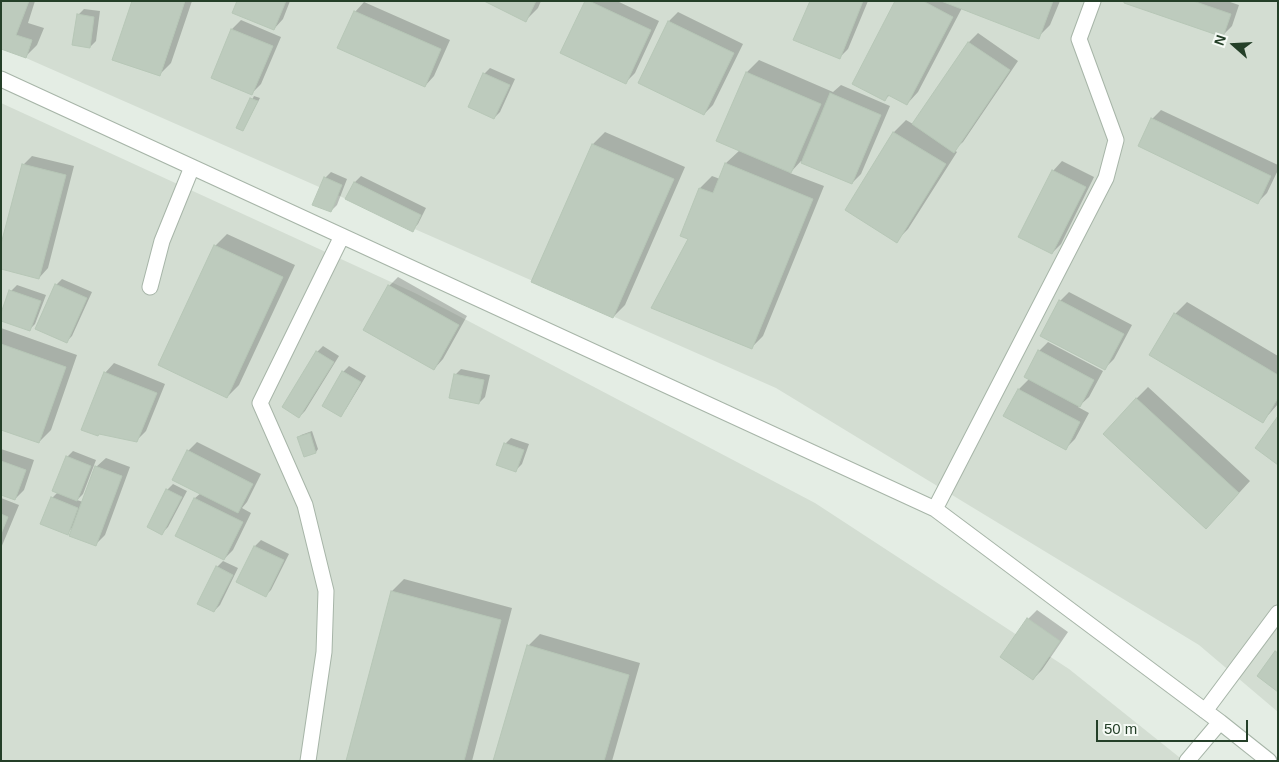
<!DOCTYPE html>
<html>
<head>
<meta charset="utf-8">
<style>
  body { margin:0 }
  #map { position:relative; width:1279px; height:762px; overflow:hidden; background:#e4ede4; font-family:Helvetica,sans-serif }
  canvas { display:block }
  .frame { position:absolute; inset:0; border:2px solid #243f28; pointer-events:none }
  .north { position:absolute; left:1209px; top:20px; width:50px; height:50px; -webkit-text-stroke:4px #f5faf5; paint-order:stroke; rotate:289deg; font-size:14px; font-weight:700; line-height:20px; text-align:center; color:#243f28 }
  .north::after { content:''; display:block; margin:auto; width:18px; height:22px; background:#243f28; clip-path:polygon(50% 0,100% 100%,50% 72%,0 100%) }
  .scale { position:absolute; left:1096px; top:720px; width:152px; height:22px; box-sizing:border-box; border:2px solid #243f28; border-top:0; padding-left:6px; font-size:15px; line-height:18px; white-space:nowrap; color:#243f28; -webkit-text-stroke:4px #f5faf5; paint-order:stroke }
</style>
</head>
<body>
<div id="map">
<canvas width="1279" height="762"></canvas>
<div class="frame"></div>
<div class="north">N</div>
<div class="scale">50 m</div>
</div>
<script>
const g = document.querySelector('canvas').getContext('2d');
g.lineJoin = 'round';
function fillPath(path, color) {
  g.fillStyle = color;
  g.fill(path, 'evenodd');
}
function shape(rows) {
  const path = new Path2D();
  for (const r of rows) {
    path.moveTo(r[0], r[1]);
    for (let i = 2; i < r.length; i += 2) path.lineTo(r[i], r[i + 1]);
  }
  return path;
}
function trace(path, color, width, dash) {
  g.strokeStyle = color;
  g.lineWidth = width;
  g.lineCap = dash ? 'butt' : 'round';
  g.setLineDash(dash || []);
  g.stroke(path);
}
fillPath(shape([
  [1,1,1278,1,1278,712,1199,645,776,388,1,47],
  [1,103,415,293,815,503,1069,669,1184,761,1,761]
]), '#d3ddd2');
fillPath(shape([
  [1,1,35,1,28,23,44,28,37,45,25,57],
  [133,1,192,1,171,63,159,75],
  [238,1,290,1,283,19,274,29],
  [486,1,541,1,538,8,526,20],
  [586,1,617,1,659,21,635,73,626,82],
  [811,1,868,1,848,49,839,58],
  [897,1,1060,1,1050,25,1038,37,962,8,918,92,907,104,890,95,884,100],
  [1126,1,1227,1,1239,5,1232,26,1223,35],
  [364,2,450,40,434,76,425,86,355,12],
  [84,9,100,11,96,41,90,47,78,15],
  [678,12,743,44,713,105,704,114,669,21],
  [241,20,281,37,261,84,252,93,213,77,232,29],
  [978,33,1018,61,963,142,954,150,957,152,908,229,896,241,847,210,894,132,906,120,913,124,969,42],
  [759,60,833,92,841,85,890,106,861,174,852,183,801,161,790,173,824,186,763,336,751,348,690,239,682,235,700,188,712,176,720,179,726,163,740,150,718,140,747,72],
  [490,68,515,79,500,112,494,118,484,74],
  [254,96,260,98,243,130,238,127],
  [1161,110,1278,165,1278,170,1267,193,1258,202,1152,119],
  [605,132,685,167,625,305,613,317,533,282,593,144],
  [32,156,74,166,48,268,39,278,23,165],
  [1062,161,1094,177,1061,244,1052,253,1053,171],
  [331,172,347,179,337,205,331,211,325,178],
  [361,176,426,208,418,224,412,230,347,198,355,182],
  [227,234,295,265,239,385,227,397,215,246],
  [398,277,467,316,443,359,434,369,389,286],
  [62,279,92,292,72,336,66,342,37,329,56,285],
  [17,285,46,295,35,324,29,330,11,291],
  [1069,292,1132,325,1114,359,1105,368,1060,301],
  [1187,302,1278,356,1278,404,1263,421,1175,314],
  [1,328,77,355,51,430,39,442,1,428],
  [1048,342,1103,371,1089,397,1078,407,1089,413,1075,439,1066,448,1019,389,1029,379,1039,351],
  [323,346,339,356,305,411,299,417,317,352],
  [114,363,165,384,146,431,137,440,105,373],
  [349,366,366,376,346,409,340,415,343,372],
  [461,369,490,375,485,397,479,403,455,375],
  [1148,387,1250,481,1218,516,1136,399],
  [312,431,318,449,316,452,305,456,299,437,301,435],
  [511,438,529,444,522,464,516,470,505,444],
  [197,442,261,474,247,502,242,508,251,513,233,550,224,559,177,535,195,498,201,493,188,451],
  [1,449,34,460,24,490,15,499,1,494],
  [73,451,96,460,83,494,77,500,83,502,96,467,106,458,130,467,105,535,96,544,74,526,67,533,52,498,58,492,67,457],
  [173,484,187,491,168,527,162,533,167,490],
  [1,498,19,505,1,548],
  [261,540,289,554,271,590,265,596,255,546],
  [223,561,238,568,220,605,214,611,217,567],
  [404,579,512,608,472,761,347,761,392,591],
  [1037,610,1068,632,1042,670,1033,679,1028,619],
  [540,634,640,663,612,761,495,761,528,646]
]), '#0003');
const building = shape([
  [1,1,29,1,16,35,32,40,26,58,1,49,1,1],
  [132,1,185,1,160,76,112,60,132,1],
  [237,1,286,1,274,30,232,13,237,1],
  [484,1,536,1,526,22,484,1],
  [585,1,589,1,651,30,626,84,560,53,585,1],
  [810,1,863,1,840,59,793,40,810,1],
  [895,1,923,1,953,17,907,105,888,95,885,101,852,84,895,1],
  [941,1,1053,1,1039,39,941,1],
  [1124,1,1193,1,1231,14,1223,37,1124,3,1124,1],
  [354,11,441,49,425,87,337,48,354,11],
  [77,14,94,17,90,48,72,45,77,14],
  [668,21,734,53,704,115,638,83,668,21],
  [231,29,273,46,252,95,211,78,231,29],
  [968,42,1010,70,954,153,912,124,968,42],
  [746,72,821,104,791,173,716,141,746,72],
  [483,73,510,85,494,119,468,107,483,73],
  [830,93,881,115,852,184,801,163,830,93],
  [250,98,258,101,243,131,236,128,250,98],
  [1151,118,1271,176,1258,204,1138,146,1151,118],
  [893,132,946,164,897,243,845,210,893,132],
  [592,144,674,179,613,318,531,282,592,144],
  [725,163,813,199,752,349,651,308,688,239,680,236,699,188,713,193,725,163],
  [22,164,66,175,39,279,1,269,1,244,22,164],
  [1052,170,1086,187,1052,254,1018,237,1052,170],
  [324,177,342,185,331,212,312,205,324,177],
  [354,182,421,215,413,232,345,199,354,182],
  [214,245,283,277,227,398,158,365,214,245],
  [55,284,87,298,67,343,35,329,55,284],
  [388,285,459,325,434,370,363,330,388,285],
  [9,290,41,301,30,331,1,321,1,313,9,290],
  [1059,300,1124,334,1105,370,1040,336,1059,300],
  [1174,313,1278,375,1278,398,1263,423,1149,355,1174,313],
  [1,344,66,367,39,443,1,430,1,344],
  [1038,350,1094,380,1080,407,1024,377,1038,350],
  [316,351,334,362,299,418,282,407,316,351],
  [342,371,361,382,341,417,322,406,342,371],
  [104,372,157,393,137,442,99,434,98,436,81,430,104,372],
  [454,374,484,380,479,404,449,398,454,374],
  [1018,389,1080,422,1066,450,1003,416,1018,389],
  [1136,398,1239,493,1206,529,1103,434,1136,398],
  [1278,416,1278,465,1255,448,1278,416],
  [310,433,316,453,304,457,297,437,310,433],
  [504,443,524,450,516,472,496,465,504,443],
  [187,450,253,484,238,513,172,480,187,450],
  [66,456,91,466,77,501,52,491,66,456],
  [1,461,26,470,15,500,1,495,1,461],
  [95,466,122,476,96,546,69,536,95,466],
  [166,489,182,497,162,535,147,527,166,489],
  [51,497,78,508,68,535,40,524,51,497],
  [194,498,243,522,224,560,175,536,194,498],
  [1,514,8,517,1,534,1,514],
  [254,546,284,560,266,597,236,582,254,546],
  [216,566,233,575,214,612,197,604,216,566],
  [391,591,501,620,464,761,346,761,391,591],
  [1027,618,1060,641,1033,680,1000,657,1027,618],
  [527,645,629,675,604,761,493,761,527,645],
  [1275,651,1278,653,1278,692,1257,676,1275,651]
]);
fillPath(building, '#bdcbbd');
trace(building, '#b7c7b7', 1);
const minor = shape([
  [1,79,935,509,1220,722,1269,761],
  [150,287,162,241,192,167],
  [935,509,1106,178,1116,140,1079,39,1093,1],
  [1205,711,1278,613],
  [308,761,324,652,326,591,305,505,260,403,342,236],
  [1187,761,1220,722]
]);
trace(minor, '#a7b5a8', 17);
trace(minor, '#fff', 15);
</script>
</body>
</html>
